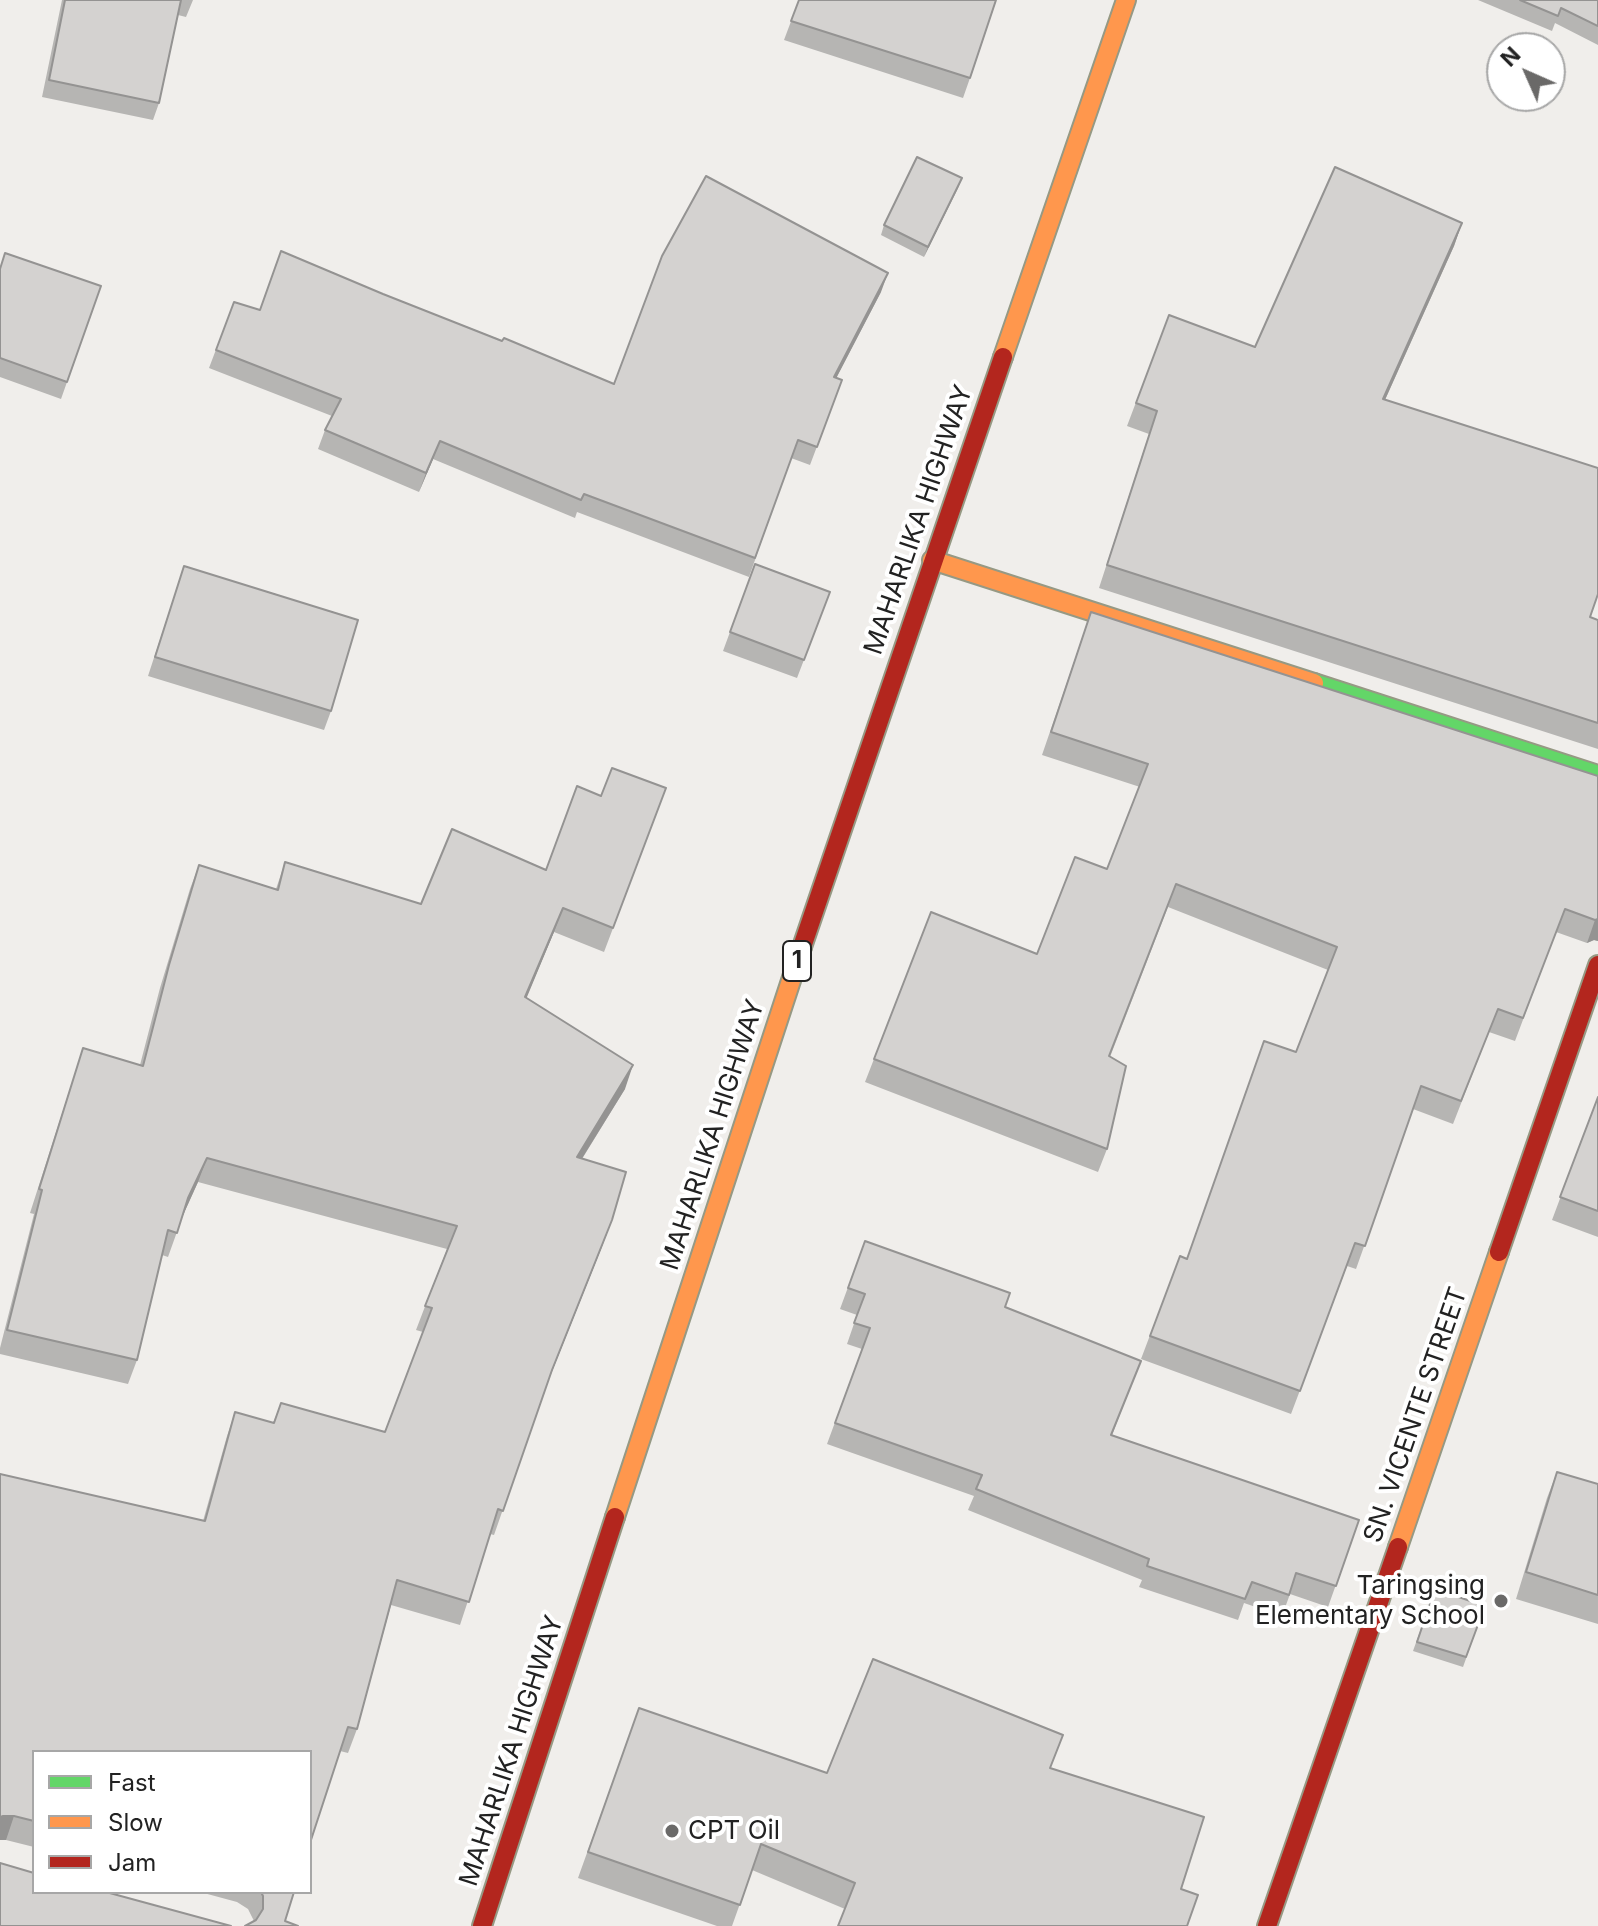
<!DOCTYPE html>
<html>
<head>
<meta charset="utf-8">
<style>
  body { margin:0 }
  #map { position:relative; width:1598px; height:1926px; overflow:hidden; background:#f0eeeb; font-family:Inter,sans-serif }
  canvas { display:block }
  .legend { position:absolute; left:32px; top:1750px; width:280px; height:144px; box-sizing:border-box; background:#fff; border:2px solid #a7a7a7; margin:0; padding:10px 14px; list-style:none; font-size:24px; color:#222 }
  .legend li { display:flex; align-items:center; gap:16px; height:40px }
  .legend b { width:40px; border:2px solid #a7a7a7 }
  .north { position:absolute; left:1486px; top:32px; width:80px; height:80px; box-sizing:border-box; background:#fff; border:2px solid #a7a7a7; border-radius:50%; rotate:315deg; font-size:22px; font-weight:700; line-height:32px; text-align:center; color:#222 }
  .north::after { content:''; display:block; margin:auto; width:28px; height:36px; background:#6a6968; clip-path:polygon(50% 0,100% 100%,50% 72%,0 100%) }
</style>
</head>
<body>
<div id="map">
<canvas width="1598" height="1926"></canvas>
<ul class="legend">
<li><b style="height:10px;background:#63d668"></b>Fast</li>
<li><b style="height:10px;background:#ff974d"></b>Slow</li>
<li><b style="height:10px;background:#b3261e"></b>Jam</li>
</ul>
<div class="north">N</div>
</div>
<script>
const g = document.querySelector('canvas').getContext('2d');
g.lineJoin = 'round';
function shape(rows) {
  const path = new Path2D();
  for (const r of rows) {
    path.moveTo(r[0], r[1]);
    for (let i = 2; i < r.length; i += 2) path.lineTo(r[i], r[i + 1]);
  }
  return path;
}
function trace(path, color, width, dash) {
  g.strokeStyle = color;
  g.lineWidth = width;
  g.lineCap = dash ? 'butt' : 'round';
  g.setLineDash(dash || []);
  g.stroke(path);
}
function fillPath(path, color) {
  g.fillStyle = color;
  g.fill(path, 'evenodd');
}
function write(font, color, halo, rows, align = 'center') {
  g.font = font + ' Inter,sans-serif';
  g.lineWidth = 8;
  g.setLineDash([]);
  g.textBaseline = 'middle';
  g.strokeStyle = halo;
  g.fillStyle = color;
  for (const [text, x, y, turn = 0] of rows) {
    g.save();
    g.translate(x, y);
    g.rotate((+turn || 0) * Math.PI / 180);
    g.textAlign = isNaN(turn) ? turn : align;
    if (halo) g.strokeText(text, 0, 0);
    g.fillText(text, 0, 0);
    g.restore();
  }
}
const fast = shape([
  [1314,683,1598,775]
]);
const slow = shape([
  [1003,357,1126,0],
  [932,560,1314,683],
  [615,1517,802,947],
  [1398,1547,1499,1252]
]);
const jam = shape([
  [802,947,1003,357],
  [1499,1252,1598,965],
  [482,1926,615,1517],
  [1267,1926,1398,1547]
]);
trace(fast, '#969984', 22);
trace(slow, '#969984', 22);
trace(jam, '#969984', 22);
trace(fast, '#63d668', 18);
trace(slow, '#ff974d', 18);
trace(jam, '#b3261e', 18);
fillPath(shape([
  [62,0,193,0,186,17,178,15,159,103,153,120,42,97],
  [799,0,970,78,963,98,784,40],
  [1478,0,1598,0,1598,45,1555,23,1552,31],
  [962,178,924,257,881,235,884,225],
  [1462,223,1454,246,1385,400,1590,617,1598,620,1598,749,1099,588,1149,434,1127,426,1169,315,1255,347],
  [0,268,101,286,61,399,0,377],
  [881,292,836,378,842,380,810,465,791,458,749,577,577,512,575,518,433,459,419,492,318,449,325,430,332,416,209,368,234,302,260,310,383,294,614,384],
  [755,564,830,592,797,678,723,651],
  [184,566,331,711,324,730,148,676],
  [1091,612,1598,776,1598,941,1594,940,1587,943,1556,932,1515,1041,1489,1032,1453,1124,1413,1109,1356,1269,1347,1266,1291,1414,1141,1359,1180,1256,1187,1259,1296,1052,1328,970,1168,907,1110,1057,1107,1149,1098,1172,865,1082,874,1059,1037,954,1107,869,1140,787,1042,755],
  [666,788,604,952,554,932,526,998,625,1089,582,1159,603,1244,546,1386,494,1535,490,1534,460,1625,391,1605,357,1729,348,1753,340,1751,34,1752,34,1847,6,1840,0,1474,203,1521,227,1436,235,1412,273,1423,281,1403,385,1432,423,1332,416,1330,447,1249,198,1182,183,1215,168,1257,162,1255,137,1360,128,1384,0,1354,0,1348,34,1214,30,1213,83,1048,140,1065,160,988,190,889,199,865,276,889,285,862,421,904,546,870,601,796],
  [1598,1097,1598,1237,1552,1220],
  [865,1241,1005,1307,1141,1361,1112,1435,1359,1520,1328,1607,1290,1594,1282,1616,1244,1603,1238,1620,1139,1587,1142,1580,968,1510,974,1496,827,1444,862,1349,847,1344,857,1315,840,1309],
  [1557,1472,1598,1484,1598,1624,1516,1599,1547,1498],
  [1435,1589,1485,1606,1463,1667,1413,1651],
  [639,1708,827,1773,1063,1735,845,1909,752,1870,732,1926,717,1926,578,1878],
  [200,1892,294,1892,285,1921,254,1921,248,1909,237,1902]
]), '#b6b5b3');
fillPath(shape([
  [962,178,958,188,924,257,928,247],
  [1462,223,1454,246,1375,422,1383,399],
  [888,273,881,292,827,396,834,377],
  [440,441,433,459,419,492,426,473],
  [563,908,554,932,517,1021,525,997],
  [1598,919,1598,941,1594,940,1587,943,1595,920],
  [633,1065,625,1089,568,1181,577,1157],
  [207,1158,198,1182,180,1222,188,1198],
  [612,1220,603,1244,543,1394,552,1370],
  [3,1816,14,1816,6,1840,0,1840,0,1817]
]), '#949392');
const building = shape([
  [65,0,181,0,159,103,49,80,65,0],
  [799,0,996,0,970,78,791,21,799,0],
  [1520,0,1598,0,1598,26,1561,8,1558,16,1520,0],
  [917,157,962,178,928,247,884,225,917,157],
  [1335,167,1462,223,1383,399,1598,468,1598,594,1590,617,1598,620,1598,723,1107,565,1157,411,1136,403,1169,315,1255,347,1335,167],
  [706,176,888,273,834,377,842,380,817,447,798,440,755,558,584,494,581,500,440,441,426,473,325,430,341,399,216,350,234,302,260,310,281,251,383,294,502,341,504,338,614,384,662,256,706,176],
  [5,253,101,286,67,382,0,358,0,269,5,253],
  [755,564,830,592,804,660,730,632,755,564],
  [184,566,358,620,331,711,155,657,184,566],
  [1091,612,1598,776,1598,919,1595,920,1565,909,1523,1018,1498,1009,1461,1101,1421,1086,1365,1246,1355,1243,1300,1391,1150,1336,1180,1256,1187,1259,1264,1041,1296,1052,1337,947,1176,884,1109,1056,1126,1066,1107,1149,874,1059,931,912,1037,954,1075,857,1107,869,1148,764,1051,732,1091,612],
  [612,768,666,788,613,928,563,908,525,997,633,1065,577,1157,626,1172,612,1220,552,1370,503,1511,498,1509,469,1602,397,1580,357,1729,348,1727,310,1843,310,1752,34,1752,34,1821,14,1816,3,1816,0,1817,0,1474,205,1521,235,1412,274,1423,281,1403,385,1432,432,1308,425,1306,457,1226,207,1158,188,1198,177,1233,168,1230,137,1360,7,1330,42,1190,39,1189,83,1048,143,1066,169,965,199,865,278,890,285,862,421,904,452,829,546,870,577,786,601,796,612,768],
  [1598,1097,1598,1211,1560,1197,1598,1097],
  [865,1241,1010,1293,1005,1307,1141,1361,1111,1435,1359,1520,1336,1586,1296,1573,1289,1595,1252,1582,1245,1599,1147,1566,1149,1559,976,1489,982,1475,835,1423,870,1328,854,1323,865,1294,848,1288,865,1241],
  [1557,1472,1598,1484,1598,1595,1526,1572,1557,1472],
  [1435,1589,1485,1606,1466,1657,1417,1642,1435,1589],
  [873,1659,1063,1735,1050,1768,1204,1817,1181,1889,1198,1895,1187,1926,838,1926,855,1883,761,1844,740,1905,588,1852,639,1708,827,1773,873,1659],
  [0,1863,34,1873,34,1892,106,1892,231,1926,0,1926,0,1863],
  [261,1892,294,1892,285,1921,298,1926,245,1926,256,1920,263,1909,263,1896,261,1892]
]);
fillPath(building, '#d4d2d0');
trace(building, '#949392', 2);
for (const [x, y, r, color] of [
  [1501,1601,8,"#6a6968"],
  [672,1831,8,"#6a6968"]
]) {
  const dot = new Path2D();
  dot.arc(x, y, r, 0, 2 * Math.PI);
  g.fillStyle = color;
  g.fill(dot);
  trace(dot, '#fff', 3);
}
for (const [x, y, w] of [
  [797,961,28]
]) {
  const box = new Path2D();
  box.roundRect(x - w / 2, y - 20, w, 40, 6);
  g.fillStyle = '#fff';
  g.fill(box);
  trace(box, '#222', 2);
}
write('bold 24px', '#222', null, [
  ["1",797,961]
]);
write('26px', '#222', '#fff', [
  ["MAHARLIKA HIGHWAY",919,520,-71],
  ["MAHARLIKA HIGHWAY",713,1135,-72],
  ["SN. VICENTE STREET",1416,1415,-71],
  ["MAHARLIKA HIGHWAY",512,1751,-72]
]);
write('26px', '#222', '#fff', [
  ["Taringsing",1485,1586],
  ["Elementary School",1485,1616],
  ["CPT Oil",688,1831,"left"]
], 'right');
</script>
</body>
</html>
